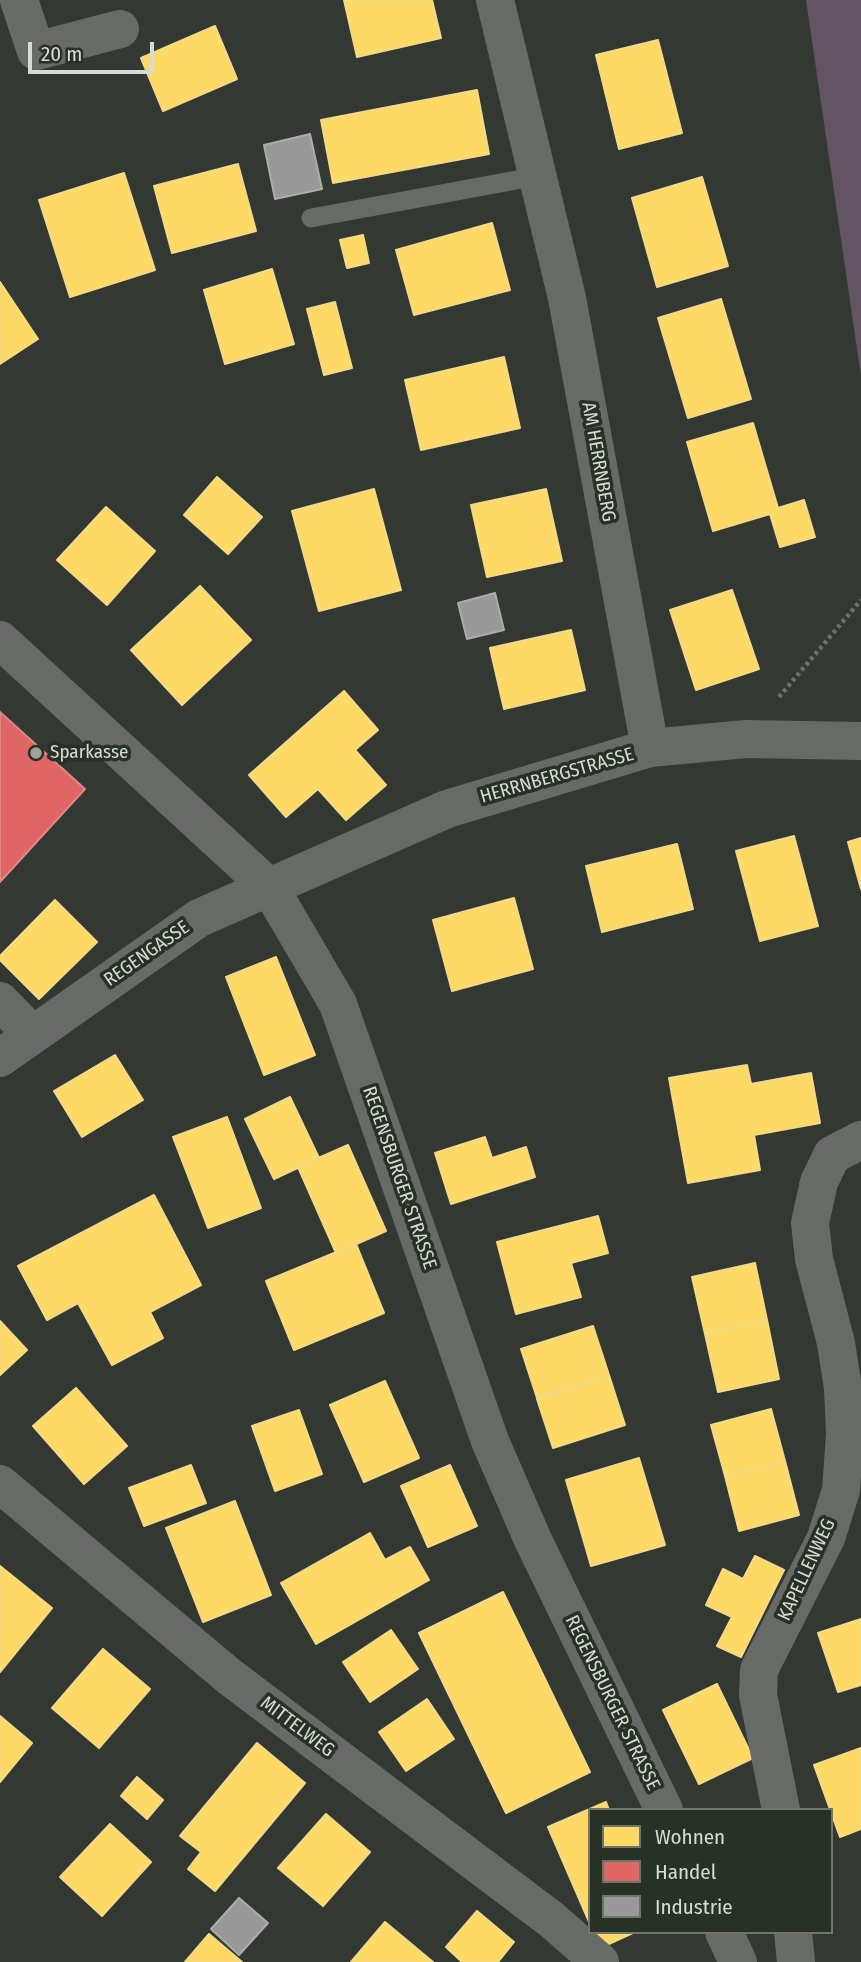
<!DOCTYPE html>
<html>
<head>
<meta charset="utf-8">
<style>
  body { margin:0 }
  #map { position:relative; width:861px; height:1962px; overflow:hidden; background:#333832; font-family:"Fira Sans Condensed",sans-serif }
  canvas { display:block }
  .legend { position:absolute; left:588px; top:1808px; width:245px; height:126px; box-sizing:border-box; background:#283125; border:2px solid #6e756b; margin:0; padding:9px 12px; list-style:none; font-size:21px; color:#d6dcd5 }
  .legend li { display:flex; align-items:center; gap:14px; height:35px }
  .legend b { width:35px; border:2px solid #6e756b }
  .scale { position:absolute; left:28px; top:42px; width:126px; height:32px; box-sizing:border-box; border:4px solid #d6dcd5; border-top:0; padding-left:9px; font-size:21px; line-height:24px; white-space:nowrap; color:#d6dcd5; -webkit-text-stroke:5px #283125; paint-order:stroke }
</style>
</head>
<body>
<div id="map">
<canvas width="861" height="1962"></canvas>
<ul class="legend">
<li><b style="height:19px;background:#ffd966"></b>Wohnen</li>
<li><b style="height:19px;background:#e06666"></b>Handel</li>
<li><b style="height:19px;background:#999"></b>Industrie</li>
</ul>
<div class="scale">20 m</div>
</div>
<script>
const g = document.querySelector('canvas').getContext('2d');
g.lineJoin = 'round';
function fillPath(path, color) {
  g.fillStyle = color;
  g.fill(path, 'evenodd');
}
function shape(rows) {
  const path = new Path2D();
  for (const r of rows) {
    path.moveTo(r[0], r[1]);
    for (let i = 2; i < r.length; i += 2) path.lineTo(r[i], r[i + 1]);
  }
  return path;
}
function trace(path, color, width, dash) {
  g.strokeStyle = color;
  g.lineWidth = width;
  g.lineCap = dash ? 'butt' : 'round';
  g.setLineDash(dash || []);
  g.stroke(path);
}
function write(font, color, halo, rows, align = 'center') {
  g.font = font + ' "Fira Sans Condensed",sans-serif';
  g.lineWidth = 7;
  g.setLineDash([]);
  g.textBaseline = 'middle';
  g.strokeStyle = halo;
  g.fillStyle = color;
  for (const [text, x, y, turn = 0] of rows) {
    g.save();
    g.translate(x, y);
    g.rotate((+turn || 0) * Math.PI / 180);
    g.textAlign = isNaN(turn) ? turn : align;
    if (halo) g.strokeText(text, 0, 0);
    g.fillText(text, 0, 0);
    g.restore();
  }
}
fillPath(shape([
  [806,0,861,0,861,376]
]), '#635464');
const homes = shape([
  [344,0,432,0,441,38,357,57,344,0],
  [215,26,237,79,163,111,141,58,215,26],
  [658,40,682,133,619,149,596,55,658,40],
  [477,90,489,154,333,183,321,120,477,90],
  [238,164,256,231,172,253,154,186,238,164],
  [124,173,155,270,70,297,39,200,124,173],
  [702,177,728,266,657,287,632,198,702,177],
  [492,223,510,290,414,315,396,250,492,223],
  [363,235,369,263,347,268,340,240,363,235],
  [272,269,294,344,225,364,204,290,272,269],
  [0,282,38,339,0,364,0,282],
  [721,299,751,399,688,418,658,318,721,299],
  [335,302,352,368,324,375,307,309,335,302],
  [504,357,520,428,421,450,405,380,504,357],
  [753,423,778,508,804,500,815,537,780,547,770,514,713,531,687,442,753,423],
  [217,477,262,517,228,554,184,515,217,477],
  [374,489,401,590,319,611,292,511,374,489],
  [546,489,562,561,487,577,471,505,546,489],
  [106,507,155,551,107,605,57,560,106,507],
  [200,586,251,640,182,705,131,650,200,586],
  [732,590,759,669,696,690,670,610,732,590],
  [571,630,585,690,504,709,490,648,571,630],
  [344,691,378,730,355,750,386,785,346,820,318,789,286,817,249,775,344,691],
  [794,836,818,926,760,941,736,851,794,836],
  [861,838,861,889,848,842,861,838],
  [677,844,693,909,602,932,586,866,677,844],
  [514,898,533,969,452,991,433,920,514,898],
  [55,900,97,942,39,999,0,960,0,956,55,900],
  [276,957,315,1055,264,1075,226,977,276,957],
  [115,1055,143,1100,82,1137,54,1091,115,1055],
  [747,1065,751,1084,811,1073,820,1123,754,1135,760,1170,688,1183,669,1078,747,1065],
  [290,1097,319,1158,274,1179,245,1119,290,1097],
  [227,1117,261,1208,208,1228,173,1137,227,1117],
  [485,1137,492,1158,526,1147,535,1177,451,1204,435,1153,485,1137],
  [348,1145,386,1231,336,1253,298,1167,348,1145],
  [154,1195,201,1285,150,1312,163,1338,112,1365,78,1303,47,1320,18,1266,154,1195],
  [598,1216,608,1253,571,1263,581,1297,516,1314,497,1242,598,1216],
  [356,1244,384,1313,294,1350,266,1281,356,1244],
  [755,1263,767,1320,705,1334,692,1277,755,1263],
  [767,1320,779,1379,718,1392,705,1334,767,1320],
  [0,1321,27,1350,0,1375,0,1321],
  [593,1326,609,1375,537,1398,521,1349,593,1326],
  [609,1375,625,1425,553,1448,537,1399,609,1375],
  [385,1381,419,1458,364,1482,330,1405,385,1381],
  [76,1388,127,1446,84,1484,33,1426,76,1388],
  [771,1409,785,1461,725,1476,711,1425,771,1409],
  [299,1410,322,1474,275,1491,252,1426,299,1410],
  [639,1458,665,1545,591,1566,566,1480,639,1458],
  [785,1461,799,1515,739,1531,725,1476,785,1461],
  [191,1465,206,1503,144,1526,129,1488,191,1465],
  [450,1465,477,1526,428,1547,401,1486,450,1465],
  [235,1501,271,1595,203,1622,166,1528,235,1501],
  [370,1533,385,1560,410,1547,429,1580,316,1644,281,1583,370,1533],
  [755,1556,784,1570,741,1657,717,1646,732,1617,706,1605,723,1569,743,1579,755,1556],
  [0,1566,52,1608,0,1672,0,1566],
  [503,1592,590,1772,506,1813,419,1633,503,1592],
  [861,1619,861,1685,838,1692,818,1633,861,1619],
  [391,1630,418,1669,370,1702,343,1662,391,1630],
  [103,1649,150,1689,99,1748,52,1708,103,1649],
  [717,1684,753,1758,699,1784,663,1710,717,1684],
  [427,1699,454,1739,406,1771,379,1732,427,1699],
  [0,1716,32,1743,0,1782,0,1716],
  [257,1743,305,1783,215,1891,188,1869,201,1852,180,1836,257,1743],
  [861,1748,861,1829,840,1837,814,1765,861,1748],
  [137,1777,163,1800,147,1819,121,1796,137,1777],
  [606,1802,609,1810,590,1810,590,1924,548,1827,606,1802],
  [326,1814,370,1852,323,1906,278,1868,326,1814],
  [110,1824,151,1862,102,1916,60,1877,110,1824],
  [477,1911,514,1942,498,1962,462,1962,446,1947,477,1911],
  [385,1922,433,1962,351,1962,385,1922],
  [593,1932,635,1932,600,1948,593,1932],
  [209,1934,242,1962,185,1962,209,1934]
]);
fillPath(homes, '#ffd966');
trace(homes, '#f3da87', 2);
const shops = shape([
  [0,712,85,789,0,882,0,712]
]);
fillPath(shops, '#e06666');
trace(shops, '#dd8987', 2);
const industry = shape([
  [310,134,322,189,275,199,264,145,310,134],
  [495,593,504,630,467,639,458,603,495,593],
  [239,1898,268,1923,239,1955,211,1929,239,1898]
]);
fillPath(industry, '#999');
trace(industry, '#abadab', 2);
trace(shape([
  [779,697,861,600]
]), '#6e716e', 4.5, [3.5, 3.5]);
trace(shape([
  [311,218,538,176]
]), '#686a67', 19);
trace(shape([
  [19,0,36,51,120,29],
  [495,0,567,298,650,748],
  [0,640,270,888,338,1004,490,1441,533,1540,664,1810],
  [0,1001,32,1034],
  [0,1058,199,918,447,809,650,748,746,739,861,741],
  [0,1484,230,1677,552,1920,600,1962],
  [781,1810,758,1695,759,1670,826,1538,841,1490,845,1434,843,1388,836,1343,814,1259,810,1223,819,1182,832,1155,861,1140],
  [724,1932,738,1962],
  [793,1932,796,1962]
]), '#686a67', 38);
for (const [x, y, r, color] of [
  [36,753,7,"#9da39c"]
]) {
  const dot = new Path2D();
  dot.arc(x, y, r, 0, 2 * Math.PI);
  g.fillStyle = color;
  g.fill(dot);
  trace(dot, '#283125', 2.5);
}
write('19px', '#d6dcd5', '#283125', [
  ["AM HERRNBERG",598,462,80],
  ["HERRNBERGSTRASSE",557,776,-16],
  ["REGENGASSE",147,954,-35],
  ["REGENSBURGER STRASSE",399,1178,71],
  ["KAPELLENWEG",807,1570,-65],
  ["REGENSBURGER STRASSE",612,1703,64],
  ["MITTELWEG",297,1727,37]
]);
write('19px', '#d6dcd5', '#283125', [
  ["Sparkasse",50,753]
], 'left');
</script>
</body>
</html>
